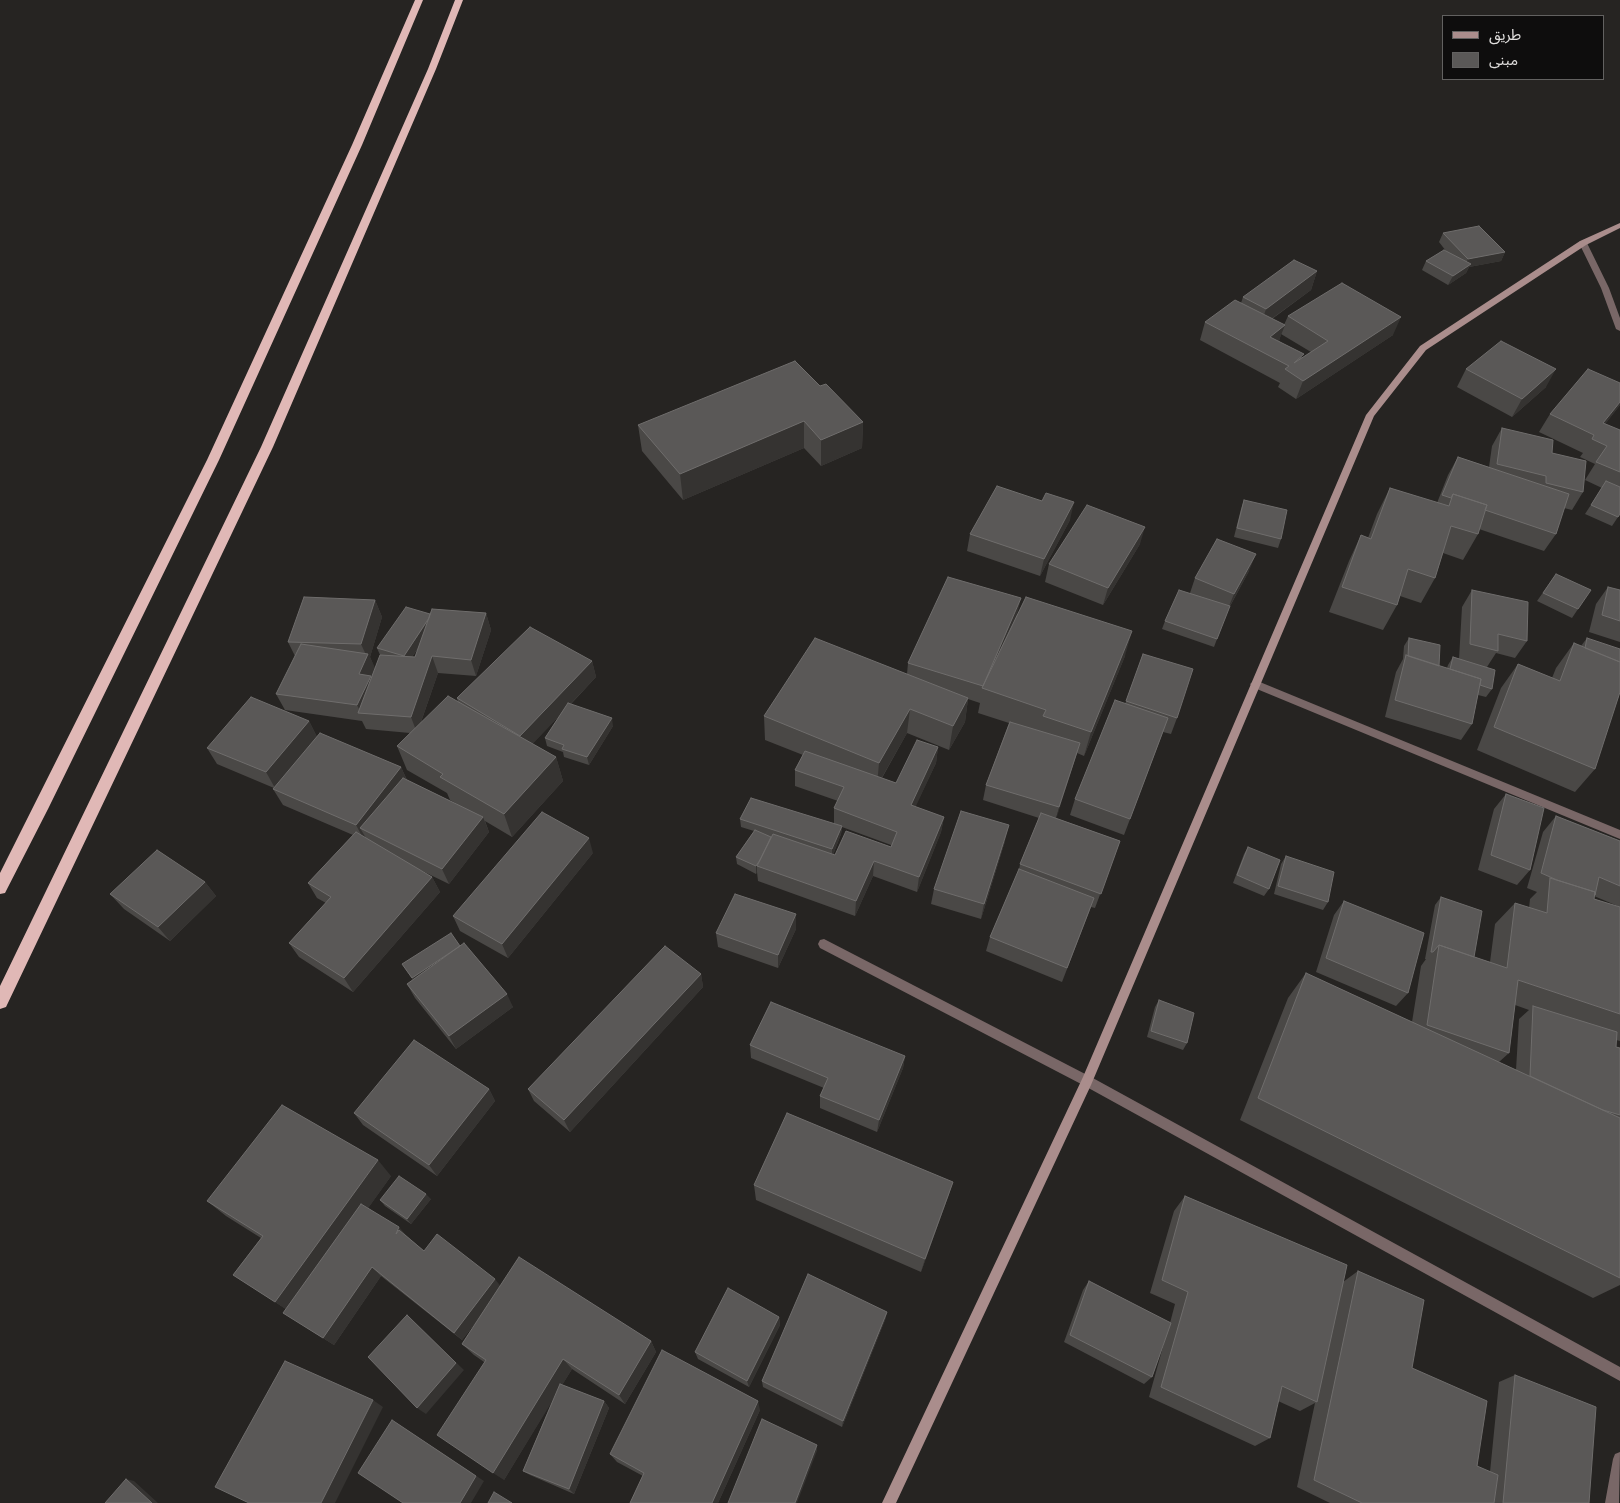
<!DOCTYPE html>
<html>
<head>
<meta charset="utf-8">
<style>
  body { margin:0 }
  #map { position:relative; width:1620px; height:1503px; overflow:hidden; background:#262422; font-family:"Varela Round","Noto Sans Arabic",sans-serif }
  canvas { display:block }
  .legend { position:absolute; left:1442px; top:15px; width:162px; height:65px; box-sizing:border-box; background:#0e0d0d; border:1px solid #626160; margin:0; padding:6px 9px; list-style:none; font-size:15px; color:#e0dedd }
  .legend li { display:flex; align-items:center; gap:10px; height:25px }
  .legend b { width:25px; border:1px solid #626160 }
</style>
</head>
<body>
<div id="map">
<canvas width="1620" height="1503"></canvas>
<ul class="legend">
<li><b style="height:6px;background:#aa8d8c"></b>طريق</li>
<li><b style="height:14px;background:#5a5857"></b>مبنى</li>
</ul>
</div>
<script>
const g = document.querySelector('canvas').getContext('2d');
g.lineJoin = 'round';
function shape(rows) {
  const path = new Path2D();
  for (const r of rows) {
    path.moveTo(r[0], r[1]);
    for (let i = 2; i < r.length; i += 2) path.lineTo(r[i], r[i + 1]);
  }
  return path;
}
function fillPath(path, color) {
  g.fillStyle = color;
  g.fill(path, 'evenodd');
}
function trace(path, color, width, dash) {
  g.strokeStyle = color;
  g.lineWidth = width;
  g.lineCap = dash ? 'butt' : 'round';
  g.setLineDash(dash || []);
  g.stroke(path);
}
fillPath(shape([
  [1580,241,1587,243,1609,288,1620,318,1620,331,1616,329,1601,288,1579,243,1580,241],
  [1255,680,1620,830,1620,839,1252,687,1250,684,1255,680],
  [824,939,1091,1077,1620,1367,1620,1381,1083,1085,820,948,818,944,820,940,824,939],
  [1620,1452,1619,1503,1605,1503,1613,1459,1615,1454,1620,1452]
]), '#796767');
fillPath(shape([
  [1620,223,1620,228,1586,245,1426,350,1374,416,1091,1085,896,1503,882,1503,1083,1077,1366,415,1420,346,1580,241,1620,223]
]), '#aa8d8c');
fillPath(shape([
  [415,0,423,0,362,145,219,460,48,809,5,893,0,894,0,873,207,460,352,145,415,0],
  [455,0,463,0,436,69,273,447,6,1007,0,1009,0,986,261,447,428,69,455,0]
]), '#e0b8b6');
fillPath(shape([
  [1443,233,1505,252,1501,261,1469,267,1466,273,1448,285,1422,270,1426,261,1446,251,1439,242],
  [1317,271,1311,290,1272,319,1284,325,1288,316,1393,335,1296,399,1278,387,1280,383,1200,340,1205,322,1241,303,1243,297],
  [1281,334,1311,352,1303,358,1279,341],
  [1466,369,1546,387,1512,417,1457,387],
  [820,386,863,422,862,448,821,466,804,448,683,500,642,451,638,425],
  [1620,405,1605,424,1620,430,1620,514,1612,526,1585,514,1602,488,1585,480,1595,464,1580,457,1583,453,1539,432,1550,414],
  [1502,428,1552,453,1583,492,1572,510,1564,508,1556,534,1544,551,1479,529,1478,534,1463,560,1443,553,1435,578,1421,603,1400,596,1397,605,1383,630,1329,612,1349,561,1361,535,1368,538,1377,514,1390,488,1437,503,1448,475,1458,457,1489,467,1492,446],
  [1244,500,1281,539,1278,548,1234,537,1241,509],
  [1070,520,1040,576,967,551,970,534],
  [1140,544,1103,605,1045,582,1049,564],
  [1249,571,1228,610,1214,647,1162,629,1165,621,1190,593,1195,578],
  [1556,574,1578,609,1572,618,1537,601],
  [1608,587,1620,590,1620,642,1589,632,1596,604],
  [1472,590,1527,641,1515,658,1496,653,1487,667,1492,689,1486,697,1478,695,1472,724,1461,740,1385,717,1396,672,1403,659,1404,646,1409,638,1439,666,1447,668,1448,665,1453,657,1459,659,1462,607],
  [375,600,382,617,370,657,375,669,380,655,377,648,430,614,486,613,491,630,476,676,438,673,421,722,458,702,457,698,592,661,596,677,571,704,613,726,589,765,564,757,563,752,547,746,545,738,560,715,532,744,556,757,563,781,512,837,485,821,489,832,449,884,414,867,432,877,440,892,353,992,299,957,289,943,326,903,317,898,308,883,353,835,283,805,273,789,274,788,217,764,207,748,309,721,317,737,401,767,407,780,457,804,450,800,447,793,407,770,397,746,410,733,366,729,362,721,285,710,276,694,295,656,288,642],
  [419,647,415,657,412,657],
  [1018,614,1125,656,1084,756,1077,753,1056,818,1120,841,1095,908,1091,907,1062,982,986,951,990,937,1019,870,1020,864,1039,818,983,800,986,785,1009,723,978,713,980,703,968,699,965,722,949,750,907,733,882,778,896,783,938,747,936,763,915,807,944,817,941,832,917,892,873,876,855,916,758,881,757,872,756,874,737,864,736,857,754,831,741,827,740,819,834,824,834,808,838,801,795,786,795,770,803,755,765,740,764,716,907,674,908,663],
  [842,827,891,845,891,847,835,855,833,855,841,834],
  [1587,638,1595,769,1575,792,1477,750,1501,688,1518,664,1552,678,1556,668,1574,643,1581,646],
  [1143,654,1177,718,1171,734,1163,732,1124,835,1070,815,1075,799,1125,704],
  [1506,794,1530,870,1517,885,1478,870,1494,809],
  [1556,816,1620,841,1620,907,1594,896,1594,899,1620,907,1620,1041,1616,1040,1616,1047,1620,1048,1620,1285,1593,1298,1240,1120,1288,998,1306,973,1412,1022,1421,966,1426,959,1425,959,1435,905,1441,897,1474,957,1490,962,1495,924,1515,903,1529,908,1530,899,1537,892,1527,888,1543,832],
  [1515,1005,1529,1010,1519,1019,1516,1070,1499,1062,1509,1053],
  [1005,841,981,919,931,904,934,889],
  [1248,847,1269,889,1264,896,1233,883,1244,854],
  [593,853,508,958,460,931,453,916],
  [1286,856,1328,902,1323,910,1274,894,1281,864],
  [205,882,216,896,170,941,124,909,110,894],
  [1344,901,1408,993,1396,1006,1316,972,1334,915],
  [796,929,778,968,718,947,716,933],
  [460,946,513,1007,456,1049,415,998,407,984,413,980,402,964],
  [701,974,703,987,570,1132,534,1101,528,1089],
  [1159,1000,1187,1043,1183,1050,1147,1037,1155,1007],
  [750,1045,905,1056,903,1068,877,1132,820,1108,820,1096,824,1088,751,1058],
  [489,1089,495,1101,437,1176,363,1125,354,1113],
  [391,1176,368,1208,408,1237,424,1251,500,1286,651,1341,656,1352,625,1404,572,1369,562,1385,604,1401,609,1408,574,1494,530,1475,523,1471,553,1399,504,1480,484,1362,474,1355,462,1344,480,1317,462,1340,381,1276,334,1345,283,1313,286,1309,233,1275,261,1238,226,1216,207,1201],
  [953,1182,948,1197,921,1272,756,1200,754,1185],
  [1185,1196,1343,1282,1358,1271,1412,1368,1477,1466,1490,1472,1499,1382,1515,1375,1589,1503,1330,1503,1297,1487,1315,1403,1300,1411,1278,1401,1270,1438,1255,1446,1149,1397,1166,1336,1152,1377,1144,1384,1064,1342,1083,1290,1089,1281,1170,1323,1175,1304,1150,1293,1174,1211],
  [431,1199,411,1224,385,1206,380,1200],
  [887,1312,885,1320,842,1427,763,1387,762,1381],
  [779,1317,780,1325,749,1387,698,1359,695,1352],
  [760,1410,718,1503,630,1503,643,1476,617,1462,610,1454]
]), '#4a4846');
fillPath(shape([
  [1505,252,1501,261,1469,267,1466,273,1448,285,1453,276,1463,269,1468,259],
  [1317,271,1311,290,1260,327,1266,309],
  [1401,317,1393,335,1296,399,1303,381],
  [1285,325,1278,343,1270,337],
  [1556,369,1546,387,1512,417,1522,399],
  [1620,402,1620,405,1592,441,1603,423],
  [804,421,804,448,683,500,680,474],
  [863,422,862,448,821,466,821,440],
  [1074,502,1070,520,1040,576,1044,559],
  [1145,527,1140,544,1103,605,1108,588],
  [1256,554,1249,571,1227,611,1234,594],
  [1021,598,1017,615,984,686],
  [375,600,382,617,370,657,376,670,361,713,357,705,359,674,367,657,361,644],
  [486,613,491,630,476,676,471,660],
  [432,615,435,623,407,664,404,656],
  [1132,631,1125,656,1084,756,1091,732],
  [432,656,438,673,417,733,411,717],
  [592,661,596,677,525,752,520,736],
  [968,698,965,722,949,750,953,726],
  [910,709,907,733,877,786,879,763],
  [612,718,613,726,589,765,587,757],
  [309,721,317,737,275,788,266,772],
  [1080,743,1055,823,1059,807],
  [938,747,936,763,909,821,911,805],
  [556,757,563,781,512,837,504,814],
  [401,767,408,783,360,828,366,838,364,840,356,825],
  [483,817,489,832,449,884,442,869],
  [944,817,941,832,917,892,919,877],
  [1009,825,1005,841,981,919,984,904],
  [842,826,841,834,832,857,832,849],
  [589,838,593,853,508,958,502,944],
  [774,838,757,866,757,872,756,874,756,866],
  [874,861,873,876,855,916,856,901],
  [432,877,440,892,353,992,344,978],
  [205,882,216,896,170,941,158,927],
  [796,914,796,929,778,968,778,955],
  [460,946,416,985,412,978],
  [701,974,703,987,570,1132,564,1120],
  [507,994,513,1007,456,1049,449,1036],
  [905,1056,903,1068,877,1132,879,1120],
  [489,1089,495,1101,437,1176,429,1165],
  [378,1160,391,1176,293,1314,275,1302],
  [953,1182,948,1197,921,1272,925,1259],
  [426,1194,431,1199,411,1224,407,1219],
  [399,1227,408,1237,405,1244,396,1234],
  [372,1267,381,1276,334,1345,323,1338],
  [495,1279,502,1288,462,1340,454,1333],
  [887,1312,885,1320,842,1427,843,1421],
  [407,1315,464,1370,426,1414,417,1408],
  [779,1317,780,1325,749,1387,747,1381],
  [651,1341,656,1352,625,1404,619,1395],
  [563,1359,572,1369,504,1480,493,1473],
  [373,1400,383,1407,335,1503,321,1503],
  [604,1401,609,1408,574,1494,569,1489],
  [758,1401,760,1410,718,1503,712,1503],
  [392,1420,484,1481,471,1503,460,1503],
  [817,1445,817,1451,797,1503,795,1503],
  [126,1479,134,1481,158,1503,152,1503]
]), '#353331');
const building = shape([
  [1479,226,1505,252,1468,259,1443,233,1479,226],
  [1444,250,1471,264,1453,276,1426,261,1444,250],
  [1294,260,1317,271,1266,309,1243,297,1294,260],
  [1342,283,1401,317,1303,381,1285,369,1289,366,1205,322,1235,300,1285,325,1270,337,1304,354,1294,363,1328,341,1288,316,1342,283],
  [1501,341,1556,369,1522,399,1466,369,1501,341],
  [795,361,820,386,826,384,863,422,821,440,804,421,680,474,638,425,795,361],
  [1588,369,1620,383,1620,402,1603,423,1620,430,1620,472,1596,462,1607,446,1592,439,1594,435,1550,414,1588,369],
  [1502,428,1553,440,1552,453,1586,461,1583,492,1546,483,1546,476,1497,464,1502,428],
  [1458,457,1569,494,1556,534,1485,510,1487,505,1453,494,1451,498,1442,495,1458,457],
  [1606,481,1620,487,1620,514,1618,517,1591,505,1606,481],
  [997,486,1042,501,1046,493,1074,502,1044,559,970,534,997,486],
  [1390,488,1449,506,1453,494,1487,505,1478,534,1451,526,1435,578,1408,569,1397,605,1342,587,1361,535,1371,539,1390,488],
  [1244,500,1287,510,1281,539,1237,528,1244,500],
  [1087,505,1145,527,1108,588,1049,564,1087,505],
  [1217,539,1256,554,1234,594,1195,578,1217,539],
  [1556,574,1591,590,1578,609,1543,593,1556,574],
  [948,577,1021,598,983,686,908,663,948,577],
  [1608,587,1620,590,1620,621,1602,615,1608,587],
  [1179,590,1230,606,1217,639,1165,621,1179,590],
  [1472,590,1528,602,1527,641,1498,634,1498,651,1470,644,1472,590],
  [304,597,375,600,361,644,288,642,304,597],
  [1026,597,1132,631,1091,732,1043,716,1046,710,982,688,1026,597],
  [406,607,430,614,429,618,404,656,377,648,406,607],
  [432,609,486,613,471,660,432,656,411,717,358,713,380,655,415,657,432,609],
  [530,627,592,661,520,736,457,698,530,627],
  [815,638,968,698,953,726,910,709,879,763,764,716,815,638],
  [1409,638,1440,645,1439,666,1408,656,1409,638],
  [1587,638,1620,649,1620,662,1585,648,1587,638],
  [1574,643,1620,662,1620,692,1595,769,1494,727,1518,664,1560,681,1574,643],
  [301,644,368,654,359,674,371,676,357,705,276,694,301,644],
  [1143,654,1193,669,1177,718,1126,701,1143,654],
  [1406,655,1481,679,1472,724,1395,700,1406,655],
  [1453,657,1495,670,1492,689,1480,685,1481,679,1450,669,1453,657],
  [448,696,556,757,504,814,440,777,443,774,397,746,448,696],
  [251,697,309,721,266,772,207,748,251,697],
  [1115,700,1168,718,1130,819,1075,799,1115,700],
  [568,703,612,718,587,757,562,749,564,745,545,738,568,703],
  [1010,722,1080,743,1059,807,986,785,1010,722],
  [320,733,401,767,356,825,273,789,320,733],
  [917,740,938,747,911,805,944,817,919,877,874,861,856,901,757,866,773,834,835,855,846,831,891,847,897,832,834,808,844,787,795,770,805,751,896,783,917,740],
  [403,778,483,817,442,869,360,828,403,778],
  [1506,794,1544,808,1530,870,1491,855,1506,794],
  [751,798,842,826,832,849,740,819,751,798],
  [961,811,1009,825,984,904,934,889,961,811],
  [542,812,589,838,502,944,453,916,542,812],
  [1041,813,1120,841,1101,894,1020,864,1041,813],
  [1556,816,1620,841,1620,886,1599,877,1595,895,1595,892,1557,880,1541,873,1556,816],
  [755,830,771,837,760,860,756,866,736,857,755,830],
  [356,832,432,877,344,978,289,943,331,897,308,883,356,832],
  [1248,847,1280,860,1269,889,1237,875,1248,847],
  [157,850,205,882,158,927,110,894,157,850],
  [1286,856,1334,872,1328,902,1278,886,1286,856],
  [1019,869,1094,898,1067,968,990,937,1019,869],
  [1550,878,1595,892,1594,899,1620,907,1620,1014,1518,980,1509,1053,1427,1025,1439,945,1507,968,1515,903,1547,913,1550,878],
  [735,894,796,914,778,955,716,933,735,894],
  [1441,897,1482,911,1474,957,1439,945,1433,952,1431,952,1441,897],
  [1344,901,1424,933,1408,993,1326,958,1344,901],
  [451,933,460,946,412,978,402,964,451,933],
  [464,943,507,994,449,1036,407,984,464,943],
  [665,946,701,974,564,1120,528,1089,665,946],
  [1306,973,1620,1118,1620,1278,1258,1098,1306,973],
  [1159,1000,1194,1013,1187,1043,1151,1031,1159,1000],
  [771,1002,905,1056,879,1120,820,1096,828,1078,750,1045,771,1002],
  [1533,1006,1617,1032,1616,1047,1620,1048,1620,1115,1603,1110,1530,1076,1533,1006],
  [414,1040,489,1089,429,1165,354,1113,414,1040],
  [282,1105,378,1160,275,1302,233,1275,263,1236,207,1201,282,1105],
  [787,1113,953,1182,925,1259,754,1185,787,1113],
  [399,1176,426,1194,407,1219,380,1200,399,1176],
  [1185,1196,1347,1265,1317,1402,1282,1386,1270,1438,1161,1387,1188,1292,1162,1280,1185,1196],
  [361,1204,399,1227,396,1234,399,1230,424,1251,437,1234,495,1279,454,1333,372,1267,323,1338,283,1313,361,1204],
  [519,1257,651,1341,619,1395,563,1359,493,1473,437,1435,486,1360,462,1344,519,1257],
  [1358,1271,1424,1300,1412,1368,1487,1401,1477,1466,1498,1475,1494,1503,1362,1503,1314,1480,1358,1271],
  [808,1274,887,1312,843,1421,762,1381,808,1274],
  [1089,1281,1171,1323,1152,1377,1070,1335,1089,1281],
  [728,1288,779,1317,747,1381,695,1352,728,1288],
  [407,1315,456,1363,417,1408,368,1357,407,1315],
  [662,1350,758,1401,712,1503,630,1503,644,1473,610,1454,662,1350],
  [285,1361,373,1400,321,1503,249,1503,215,1487,285,1361],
  [1515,1375,1596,1407,1589,1503,1503,1503,1515,1375],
  [560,1384,604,1401,569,1489,523,1471,560,1384],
  [762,1419,817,1445,795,1503,728,1503,762,1419],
  [392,1420,476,1476,460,1503,403,1503,358,1473,392,1420],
  [126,1479,152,1503,105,1503,126,1479],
  [494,1492,512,1503,488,1503,494,1492]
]);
fillPath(building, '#5a5857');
trace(building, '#6f6d6c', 1);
</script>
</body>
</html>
